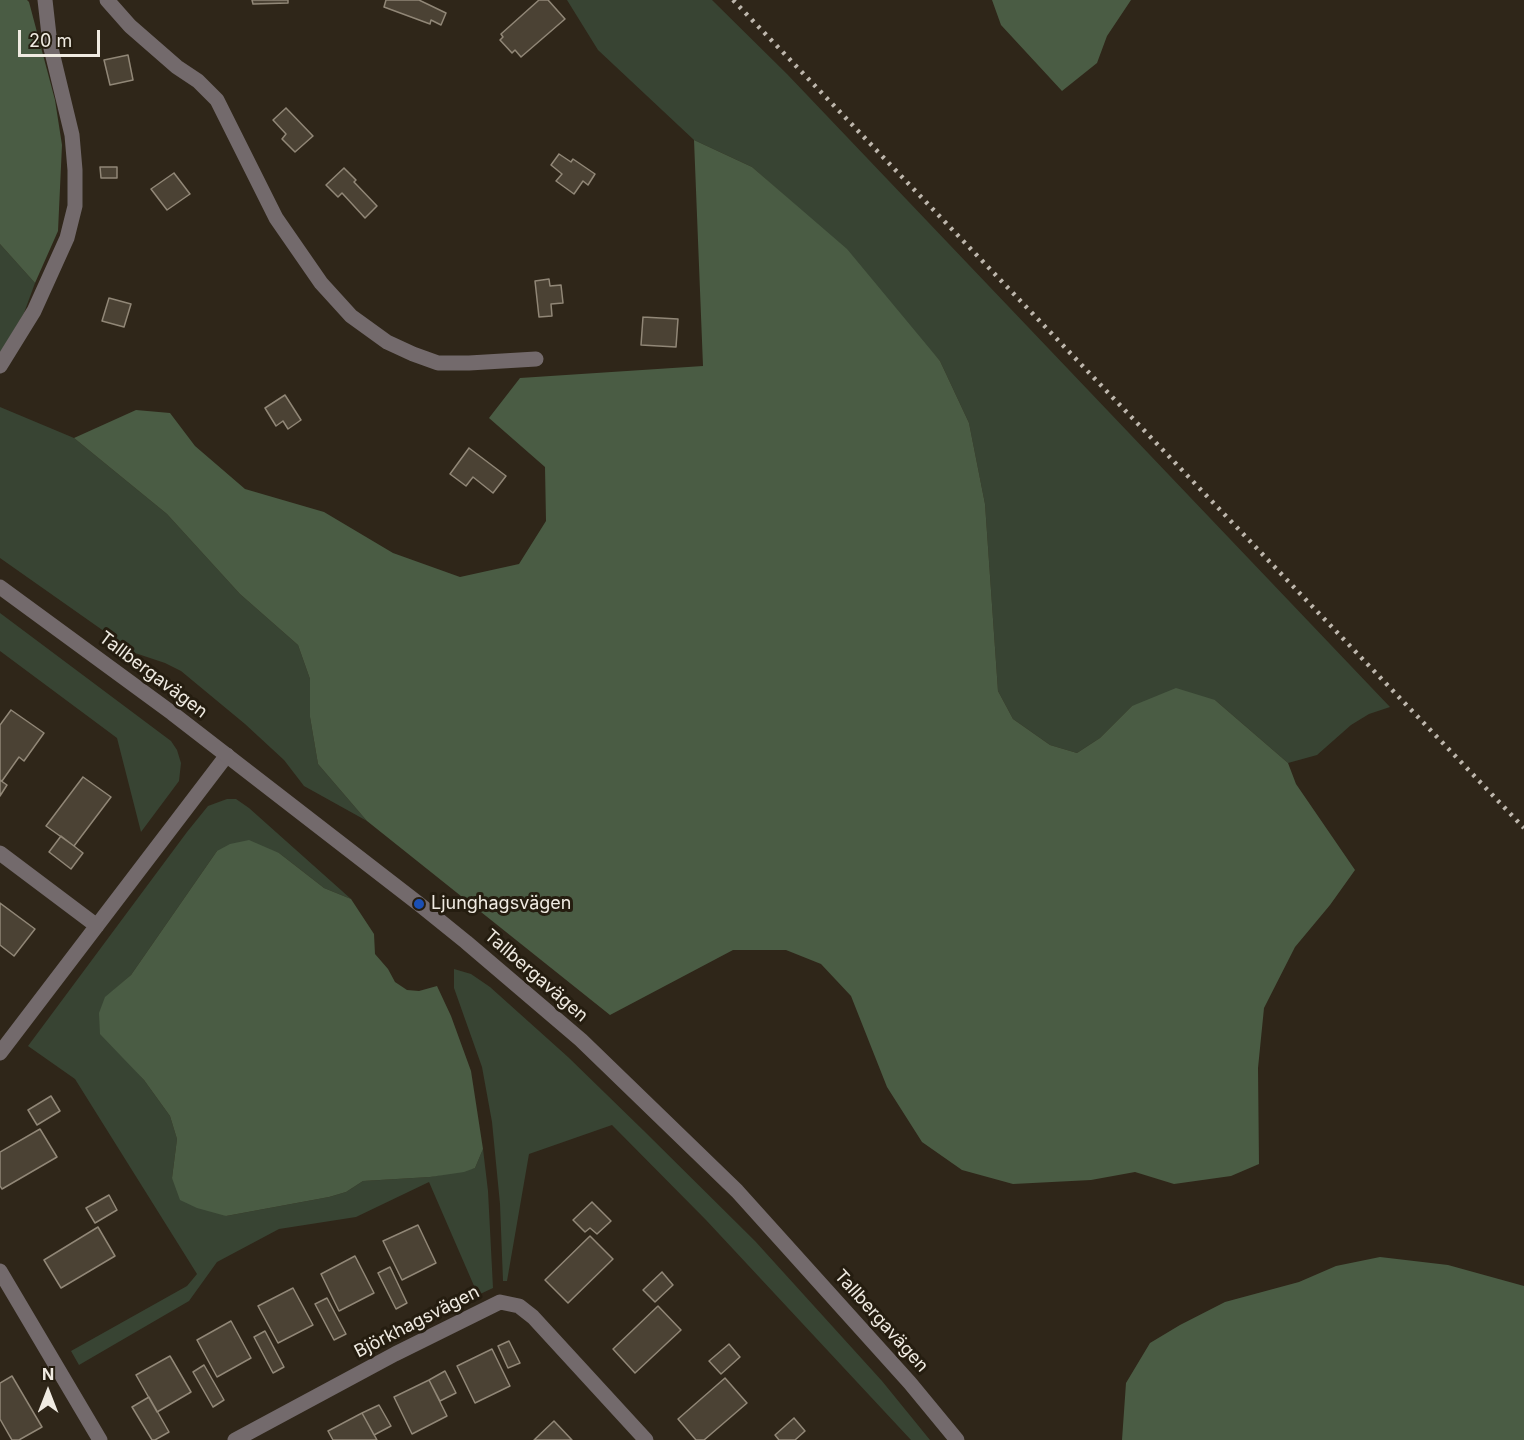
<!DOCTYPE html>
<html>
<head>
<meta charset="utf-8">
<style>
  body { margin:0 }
  #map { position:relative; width:1524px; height:1440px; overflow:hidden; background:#2f2619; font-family:Inter,sans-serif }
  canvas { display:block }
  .north { position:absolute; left:18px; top:1362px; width:60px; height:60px; -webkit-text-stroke:4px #251d10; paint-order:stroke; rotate:0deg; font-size:16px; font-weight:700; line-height:24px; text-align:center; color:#f0ebe2 }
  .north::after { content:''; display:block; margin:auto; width:21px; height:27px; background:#f0ebe2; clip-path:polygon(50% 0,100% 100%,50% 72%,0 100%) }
  .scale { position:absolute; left:18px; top:30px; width:82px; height:27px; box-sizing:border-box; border:3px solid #f0ebe2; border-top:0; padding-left:8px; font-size:18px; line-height:21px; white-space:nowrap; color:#f0ebe2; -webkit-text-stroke:4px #251d10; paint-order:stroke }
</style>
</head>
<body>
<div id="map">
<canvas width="1524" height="1440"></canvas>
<div class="north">N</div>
<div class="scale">20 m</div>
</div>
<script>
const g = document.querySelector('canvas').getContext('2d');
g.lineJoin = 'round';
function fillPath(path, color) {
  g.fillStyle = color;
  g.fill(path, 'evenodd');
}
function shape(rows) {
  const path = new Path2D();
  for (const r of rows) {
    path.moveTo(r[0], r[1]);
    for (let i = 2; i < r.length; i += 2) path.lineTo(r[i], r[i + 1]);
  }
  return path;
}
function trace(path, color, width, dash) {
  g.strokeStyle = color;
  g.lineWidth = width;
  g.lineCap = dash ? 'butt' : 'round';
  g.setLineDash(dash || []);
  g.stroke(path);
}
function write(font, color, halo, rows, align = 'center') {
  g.font = font + ' Inter,sans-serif';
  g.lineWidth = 6;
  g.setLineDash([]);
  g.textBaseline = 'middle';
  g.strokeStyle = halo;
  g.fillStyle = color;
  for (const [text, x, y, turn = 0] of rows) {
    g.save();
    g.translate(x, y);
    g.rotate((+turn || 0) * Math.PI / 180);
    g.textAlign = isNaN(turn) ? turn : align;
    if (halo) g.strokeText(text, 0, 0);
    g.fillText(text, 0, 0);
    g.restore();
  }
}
fillPath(shape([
  [567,0,712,0,787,74,1390,707,1369,714,1351,725,1317,755,1288,763,1215,700,1132,706,1100,738,1077,753,1050,745,1013,719,998,691,985,504,969,423,940,361,795,205,752,167,694,140,598,50],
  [0,244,35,283,24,313,0,353],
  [0,407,74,438,167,514,240,594,298,645,310,679,310,717,318,764,367,821,304,786,284,760,245,724,181,671,165,663,135,653,0,558],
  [0,613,171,741,177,750,181,763,179,781,141,832,117,738,0,651],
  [227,799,236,799,249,808,351,899,324,888,279,853,217,851,131,975,105,998,127,1061,144,1080,170,1116,177,1139,172,1178,226,1216,329,1197,346,1192,363,1181,430,1177,475,1168,483,1149,488,1191,493,1288,478,1295,429,1182,356,1217,279,1229,217,1262,189,1301,79,1365,71,1351,187,1286,197,1274,75,1079,28,1046,187,832,208,806],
  [454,969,471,974,490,987,568,1057,643,1130,755,1241,882,1381,930,1440,911,1440,706,1220,612,1125,529,1154,507,1281,503,1281,500,1204,492,1122,482,1067,454,988]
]), '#384433');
fillPath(shape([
  [0,0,27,0,29,2,55,100,62,145,58,231,35,283,0,244],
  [992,0,1131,0,1107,36,1097,63,1062,91,1001,25],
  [694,140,752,167,847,249,940,361,969,423,985,504,998,691,1013,719,1050,745,1077,753,1100,738,1132,706,1176,688,1215,700,1288,763,1296,784,1355,870,1330,905,1295,947,1264,1008,1258,1068,1259,1164,1231,1176,1174,1184,1135,1172,1091,1180,1013,1184,962,1170,922,1142,887,1087,851,996,821,964,786,950,733,950,610,1015,367,821,318,764,310,717,310,679,298,645,240,594,167,514,74,438,136,410,170,413,195,446,245,489,324,512,393,553,460,577,519,564,546,521,545,467,489,418,520,378,703,366],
  [249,840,279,853,324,888,351,899,374,934,375,954,388,969,395,982,407,990,419,991,437,986,451,1016,471,1071,483,1149,475,1168,464,1172,430,1177,363,1181,346,1192,329,1197,226,1216,197,1208,180,1200,172,1178,177,1139,170,1116,144,1080,100,1034,99,1013,105,997,131,975,217,851,230,844],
  [1380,1257,1448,1265,1524,1286,1524,1440,1122,1440,1126,1383,1150,1343,1180,1325,1225,1302,1299,1282,1336,1266]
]), '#4a5c44');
const building = shape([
  [252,0,288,0,288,3,253,4,252,0],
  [386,0,419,0,446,13,441,25,431,20,430,24,384,7,386,0],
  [539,0,548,0,565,19,521,57,515,50,512,53,500,40,503,37,501,34,539,0],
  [128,55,133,80,110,85,104,60,128,55],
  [286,108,313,136,295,152,282,139,286,134,273,120,286,108],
  [559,154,571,162,573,159,595,174,588,185,583,181,574,194,556,181,562,174,551,165,559,154],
  [100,167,117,167,117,178,101,178,100,167],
  [344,168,356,180,354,182,377,206,365,218,342,193,338,197,326,185,344,168],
  [174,173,190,194,167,210,151,189,174,173],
  [549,279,550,286,561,285,563,303,551,304,552,316,539,317,535,281,549,279],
  [109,298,131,304,124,327,102,321,109,298],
  [643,317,678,319,676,347,641,345,643,317],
  [285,395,301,420,288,429,283,421,276,426,265,408,285,395],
  [469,448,506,476,493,493,473,477,466,486,450,474,469,448],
  [11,710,44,733,24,761,19,757,2,781,0,780,0,725,11,710],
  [83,777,111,797,74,846,46,826,83,777],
  [0,780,7,785,0,796,0,780],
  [61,836,83,853,71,869,49,852,61,836],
  [0,903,35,929,14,956,0,945,0,903],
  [51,1096,60,1111,37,1125,28,1110,51,1096],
  [40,1129,57,1157,2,1189,0,1186,0,1152,40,1129],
  [109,1195,117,1210,95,1223,86,1208,109,1195],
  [592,1202,611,1221,597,1234,590,1228,585,1232,573,1220,592,1202],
  [418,1225,436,1263,402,1280,383,1241,418,1225],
  [98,1227,115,1256,61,1288,44,1260,98,1227],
  [590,1236,613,1259,568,1303,545,1280,590,1236],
  [355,1256,374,1293,339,1311,321,1274,355,1256],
  [390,1267,407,1303,396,1309,378,1273,390,1267],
  [662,1272,673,1285,655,1302,643,1290,662,1272],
  [293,1288,313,1325,278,1343,258,1306,293,1288],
  [327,1298,346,1334,334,1340,315,1304,327,1298],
  [658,1306,681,1330,635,1373,613,1349,658,1306],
  [231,1321,251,1358,217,1377,197,1340,231,1321],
  [265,1331,284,1367,273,1373,254,1337,265,1331],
  [509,1341,520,1363,508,1368,498,1346,509,1341],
  [729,1344,740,1357,721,1374,709,1361,729,1344],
  [492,1349,510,1386,475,1403,457,1366,492,1349],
  [170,1356,191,1392,157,1412,136,1375,170,1356],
  [204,1365,224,1400,213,1407,193,1372,204,1365],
  [445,1371,456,1393,440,1401,429,1380,445,1371],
  [12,1376,42,1427,19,1440,12,1440,0,1419,0,1383,12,1376],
  [725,1378,747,1403,704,1440,696,1440,678,1419,725,1378],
  [429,1380,447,1416,412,1434,394,1397,429,1380],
  [149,1397,169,1432,155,1440,152,1440,132,1407,149,1397],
  [379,1405,391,1426,374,1435,362,1413,379,1405],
  [362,1413,377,1440,333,1440,328,1431,362,1413],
  [794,1418,805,1431,795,1440,779,1440,775,1435,794,1418],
  [554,1421,572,1440,534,1440,554,1421]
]);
fillPath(building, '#4b4234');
trace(building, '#918777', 1.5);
trace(shape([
  [107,0,130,26,177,67,198,81,217,100,276,218,321,283,351,316,387,342,413,354,438,363,469,363,536,359],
  [0,366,34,311,67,238,75,206,75,170,72,135,50,44,45,0],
  [0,853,97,926],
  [0,1053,227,755],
  [0,1271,100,1440],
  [235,1440,395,1354,500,1302,519,1306,533,1317,646,1440]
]), '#736a6c', 15);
trace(shape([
  [0,587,172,713,419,904,466,942,581,1040,737,1191,910,1383,957,1440]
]), '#736a6c', 15);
trace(shape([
  [733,0,1524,828]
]), '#beb7ad', 4.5, [3, 6]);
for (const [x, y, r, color] of [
  [419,904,6,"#1a4fb4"]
]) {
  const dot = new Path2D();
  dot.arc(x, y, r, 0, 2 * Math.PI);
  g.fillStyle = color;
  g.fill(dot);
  trace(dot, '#251d10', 2);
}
write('18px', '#f0ebe2', '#251d10', [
  ["Tallbergavägen",153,675,37],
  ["Tallbergavägen",536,976,41],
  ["Tallbergavägen",881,1321,48],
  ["Björkhagsvägen",417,1322,-27]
]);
write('18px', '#f0ebe2', '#251d10', [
  ["Ljunghagsvägen",431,904]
], 'left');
</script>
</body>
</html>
